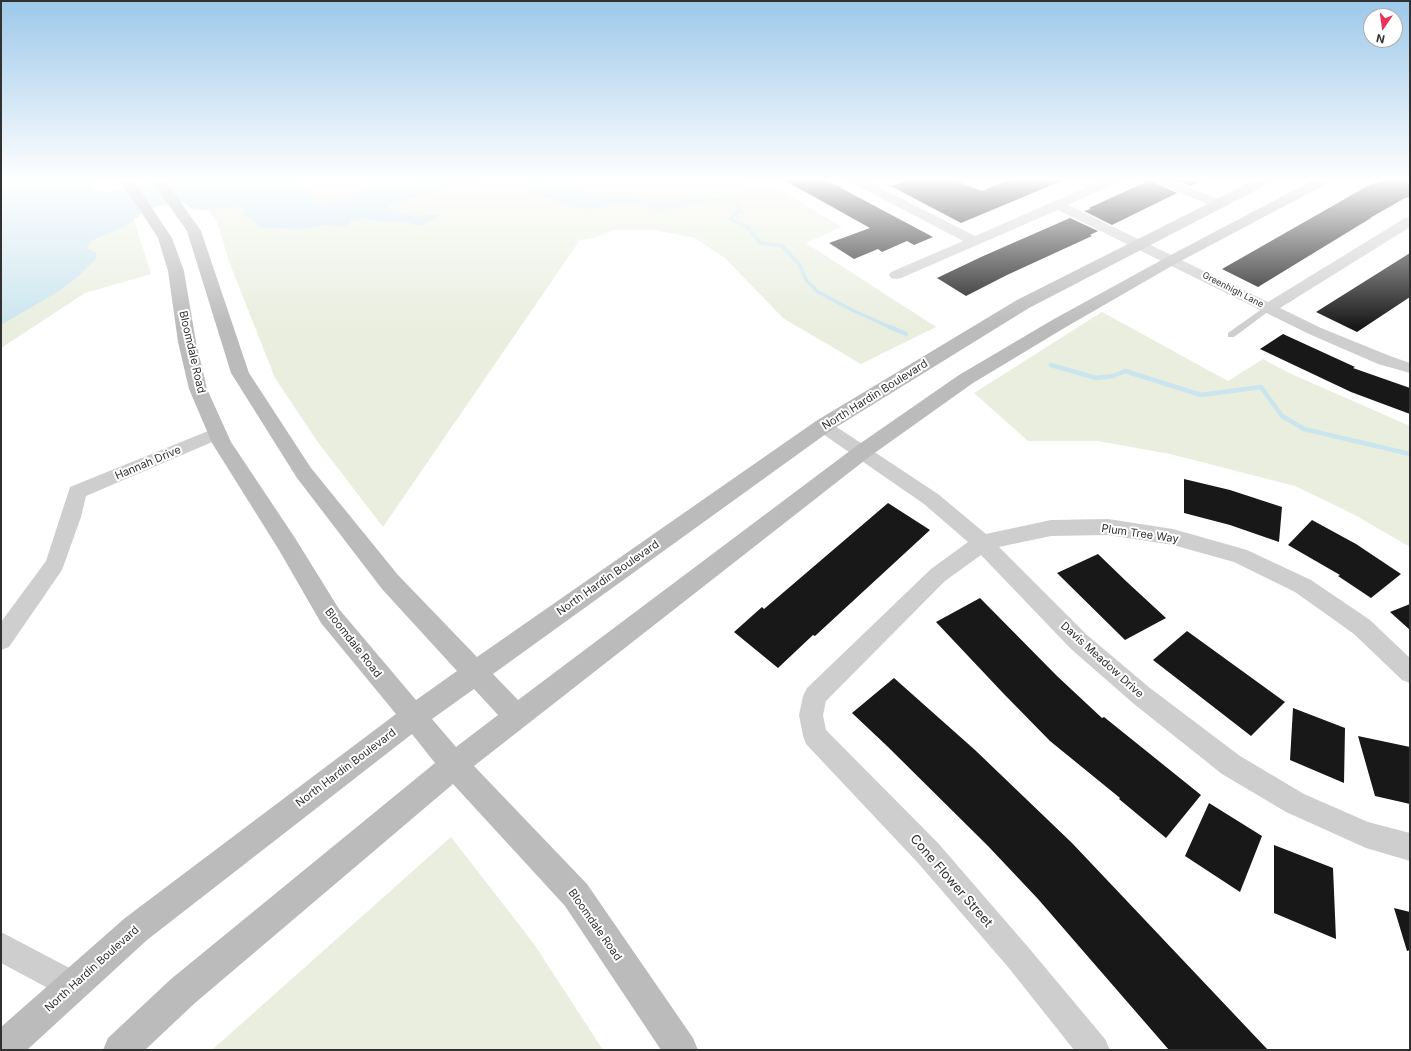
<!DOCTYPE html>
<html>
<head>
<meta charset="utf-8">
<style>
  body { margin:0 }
  #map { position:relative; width:1411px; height:1051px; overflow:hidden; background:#fff; font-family:Inter,sans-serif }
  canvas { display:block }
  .frame { position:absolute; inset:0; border:2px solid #313131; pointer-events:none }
  .north { position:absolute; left:1363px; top:8px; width:40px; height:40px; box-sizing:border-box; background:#fff; border:1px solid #adadad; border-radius:50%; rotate:193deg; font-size:11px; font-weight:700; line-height:16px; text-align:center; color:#313131 }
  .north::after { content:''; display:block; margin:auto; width:14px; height:18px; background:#eb3058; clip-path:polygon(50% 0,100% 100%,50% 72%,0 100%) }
</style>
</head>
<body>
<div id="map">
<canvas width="1411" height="1051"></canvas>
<div class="frame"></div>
<div class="north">N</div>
</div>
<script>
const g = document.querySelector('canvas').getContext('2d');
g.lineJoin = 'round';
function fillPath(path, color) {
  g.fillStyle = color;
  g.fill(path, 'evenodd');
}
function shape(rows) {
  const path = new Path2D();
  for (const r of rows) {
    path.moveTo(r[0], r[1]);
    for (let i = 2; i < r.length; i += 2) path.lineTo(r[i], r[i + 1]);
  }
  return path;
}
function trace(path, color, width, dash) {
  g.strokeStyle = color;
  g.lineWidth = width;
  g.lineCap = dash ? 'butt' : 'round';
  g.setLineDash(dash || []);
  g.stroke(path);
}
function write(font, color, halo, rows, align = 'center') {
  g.font = font + ' Inter,sans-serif';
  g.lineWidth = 4;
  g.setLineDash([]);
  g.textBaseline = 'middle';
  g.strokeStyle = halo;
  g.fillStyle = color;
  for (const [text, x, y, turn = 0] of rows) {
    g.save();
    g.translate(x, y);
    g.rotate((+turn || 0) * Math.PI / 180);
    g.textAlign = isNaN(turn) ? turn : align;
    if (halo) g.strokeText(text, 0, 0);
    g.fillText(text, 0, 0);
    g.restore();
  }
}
fillPath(shape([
  [186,180,707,180,775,187,842,227,806,243,936,327,861,364,783,318,726,259,695,238,654,230,613,230,594,238,580,240,383,527,317,441,275,378,230,264,217,222],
  [134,220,151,274,85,293,1,348,1,325,13,317,87,248,91,241,125,227],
  [1102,312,1228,381,1263,359,1289,373,1410,426,1410,547,1353,514,1295,486,1170,454,1098,441,1028,441,974,393],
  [451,837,534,944,603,1050,212,1050]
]), '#e9eedf');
fillPath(shape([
  [1,180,100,180,95,183,93,188,99,191,108,192,158,180,298,180,298,181,312,196,312,204,339,201,375,185,395,182,412,182,423,180,490,180,483,183,467,185,406,199,390,204,387,207,396,212,414,216,431,214,442,215,426,222,422,226,405,222,374,221,362,218,349,221,349,226,341,227,324,225,305,229,260,228,252,220,243,215,245,209,234,207,203,210,191,209,186,204,175,203,162,205,144,212,125,227,91,241,87,248,96,253,96,259,76,278,59,291,1,325],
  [515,180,541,180,555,187,588,184,588,185,582,188,584,192,597,196,619,194,666,202,695,199,704,200,695,205,663,210,651,209,640,204,616,204,602,208,585,209,574,207,560,201,538,196,528,192,519,181]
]), '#cbe5ee');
trace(shape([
  [698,201,726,199,736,203,740,211,730,219,748,227,760,243,782,246,800,265,806,280,818,292,852,310,892,328]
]), '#cbe5ee', 3.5);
trace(shape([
  [890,327,906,334],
  [1051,365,1096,378,1113,376,1125,371,1201,395,1261,387,1282,416,1304,429,1410,454]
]), '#cbe5ee', 4.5);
fillPath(shape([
  [784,180,826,180,933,237,914,245,907,241,882,252,878,249,854,259,829,243,870,228],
  [908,180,953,180,982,191,1009,180,1064,180,961,223,891,186],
  [1150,180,1155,180,1157,184,1177,193,1112,225,1084,211,1091,209,1089,208],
  [1175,180,1205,180,1191,186],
  [1393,180,1410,180,1410,197,1405,198,1370,218,1371,218,1258,287,1222,269,1371,184],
  [1070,218,1098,231,1090,235,1092,236,1007,275,966,296,937,278,981,257],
  [1410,253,1410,297,1357,332,1316,312],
  [1283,334,1355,367,1353,368,1410,388,1410,414,1351,392,1260,349],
  [1184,479,1230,490,1282,507,1279,542,1230,525,1184,513],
  [888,503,930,530,815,636,813,635,778,668,734,632,762,607,764,609],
  [1312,520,1356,544,1401,574,1371,598,1338,576,1340,575,1288,545],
  [1098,554,1127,582,1166,618,1125,640,1057,573],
  [980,598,1057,676,1102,718,1104,717,1201,795,1166,838,1119,799,1120,798,1050,741,1003,693,936,622],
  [1410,604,1410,630,1390,612],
  [1187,631,1285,702,1251,736,1153,660],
  [894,678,975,750,1072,843,1268,1050,1169,1050,1038,899,988,846,887,746,852,713],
  [1293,708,1345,728,1344,783,1290,760],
  [1358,736,1410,747,1410,804,1375,796],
  [1209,803,1262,836,1240,892,1185,856],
  [1274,845,1333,868,1336,939,1274,913],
  [1394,908,1410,912,1410,950,1407,951]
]), '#181818');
fillPath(shape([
  [1266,306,1272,306,1273,308,1234,337,1228,337,1228,333,1266,306]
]), '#cecece');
fillPath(shape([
  [850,180,865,180,975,236,1103,180,1119,180,1117,183,1068,205,1268,302,1405,218,1410,217,1410,227,1280,308,1321,328,1390,356,1410,363,1410,373,1378,364,1309,334,1058,210,901,278,896,279,891,278,889,275,891,272,963,241,852,183,850,180],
  [1156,180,1172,180,1221,200,1222,203,1221,206,1211,206,1158,183,1156,180],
  [823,420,829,422,938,494,986,534,1051,520,1108,519,1173,529,1247,550,1311,580,1370,620,1410,658,1410,683,1402,680,1354,634,1295,592,1234,562,1173,545,1108,535,1051,536,999,547,1087,635,1150,688,1240,756,1304,794,1368,822,1410,833,1410,861,1366,848,1286,812,1222,774,1134,704,1071,649,981,555,945,581,826,701,823,715,826,730,938,843,1028,947,1105,1039,1110,1050,1074,1050,1008,967,918,863,806,744,803,736,799,715,803,696,807,688,931,569,968,542,924,504,817,430,814,426,817,422,823,420],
  [218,427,224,429,227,433,224,437,86,496,81,517,62,570,9,647,1,650,1,622,46,561,70,487,218,427],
  [1,932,83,975,87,986,83,997,72,1001,1,963,1,932]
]), '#cecece');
fillPath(shape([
  [119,180,133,180,172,238,184,271,196,342,207,389,231,442,295,538,339,609,416,700,457,671,382,589,297,478,231,373,187,231,151,180,165,180,201,231,249,373,311,468,398,575,477,657,816,421,1017,300,1255,180,1272,180,1270,183,1029,308,830,431,493,674,518,700,855,447,959,375,1054,319,1167,257,1313,180,1330,180,1328,183,1177,263,1066,327,973,383,869,457,474,766,587,884,693,1038,698,1050,661,1050,565,906,453,784,195,1003,145,1050,103,1050,108,1038,171,979,435,763,412,734,147,940,27,1050,1,1050,1,1027,125,918,396,714,321,623,279,550,212,443,189,389,178,342,168,271,158,238,138,207,119,180],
  [474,689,498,715,456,747,432,719,474,689]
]), '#bbb');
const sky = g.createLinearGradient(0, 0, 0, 327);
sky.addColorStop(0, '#9cc8ea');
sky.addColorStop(0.55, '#fff');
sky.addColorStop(1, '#ffffff00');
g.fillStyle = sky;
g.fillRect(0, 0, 1411, 327);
write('9px', '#313131', '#fff', [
  ["Greenhigh Lane",1233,290,27]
]);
write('11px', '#313131', '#fff', [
  ["Bloomdale Road",192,352,77],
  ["North Hardin Boulevard",875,395,-32],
  ["Hannah Drive",148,463,-23],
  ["Plum Tree Way",1140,534,8],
  ["North Hardin Boulevard",608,578,-35],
  ["Bloomdale Road",353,643,52],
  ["Davis Meadow Drive",1102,660,42],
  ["North Hardin Boulevard",346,768,-37],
  ["Bloomdale Road",595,925,55],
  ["North Hardin Boulevard",92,969,-42]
]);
write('13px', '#313131', '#fff', [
  ["Cone Flower Street",951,881,49]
]);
</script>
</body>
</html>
